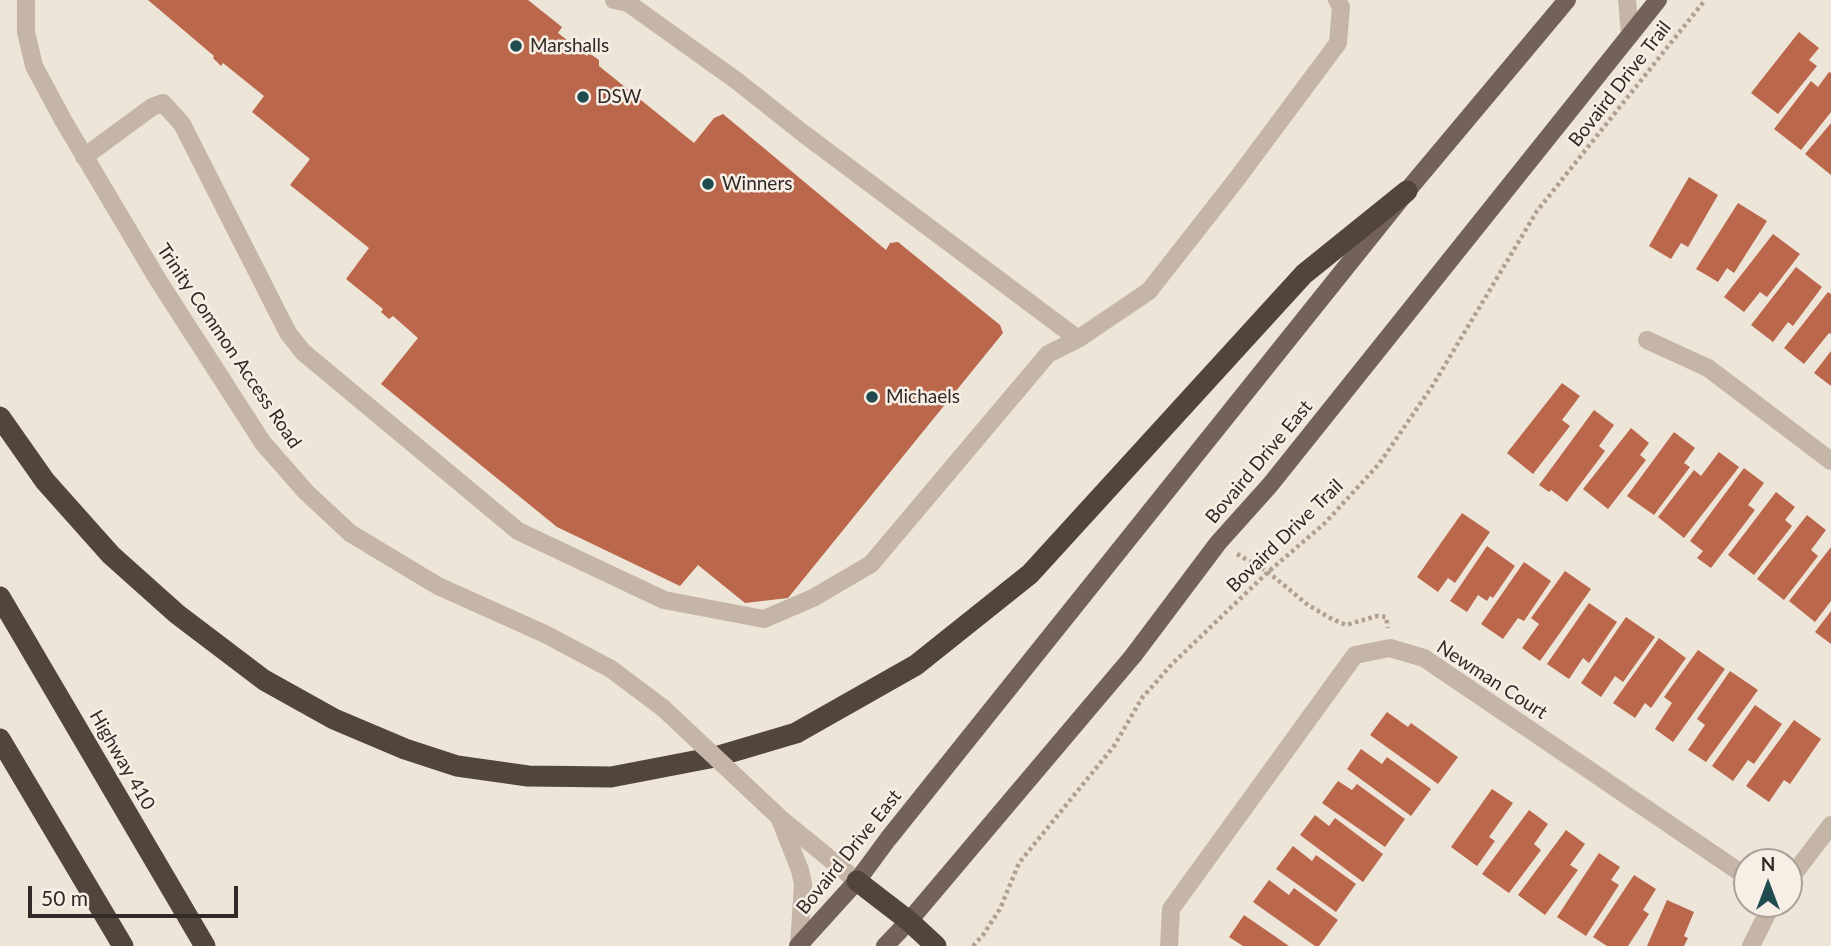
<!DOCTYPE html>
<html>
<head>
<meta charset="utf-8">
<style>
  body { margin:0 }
  #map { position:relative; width:1831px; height:946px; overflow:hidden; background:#eee5d9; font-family:Lato,sans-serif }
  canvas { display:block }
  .north { position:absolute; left:1733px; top:848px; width:70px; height:70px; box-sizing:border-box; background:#f7efe5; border:2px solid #a8a099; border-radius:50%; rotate:0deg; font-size:19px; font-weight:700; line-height:28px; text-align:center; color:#322a27 }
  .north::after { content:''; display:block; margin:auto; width:24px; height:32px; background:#204c4f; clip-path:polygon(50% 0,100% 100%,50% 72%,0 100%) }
  .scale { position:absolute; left:28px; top:886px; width:210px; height:32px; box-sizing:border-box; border:4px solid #322a27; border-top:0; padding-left:9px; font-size:21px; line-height:24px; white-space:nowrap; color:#322a27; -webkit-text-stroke:5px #f7efe5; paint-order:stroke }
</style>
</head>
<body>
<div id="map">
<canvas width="1831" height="946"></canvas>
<div class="north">N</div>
<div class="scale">50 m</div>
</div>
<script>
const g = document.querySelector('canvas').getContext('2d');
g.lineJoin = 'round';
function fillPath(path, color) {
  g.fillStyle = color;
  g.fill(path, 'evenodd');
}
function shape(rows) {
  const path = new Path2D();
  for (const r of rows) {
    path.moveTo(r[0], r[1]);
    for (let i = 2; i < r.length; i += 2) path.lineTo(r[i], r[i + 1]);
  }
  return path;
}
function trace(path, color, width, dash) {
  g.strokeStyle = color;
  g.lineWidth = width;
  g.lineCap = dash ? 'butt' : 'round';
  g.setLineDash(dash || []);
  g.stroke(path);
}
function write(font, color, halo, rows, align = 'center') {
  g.font = font + ' Lato,sans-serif';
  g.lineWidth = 5;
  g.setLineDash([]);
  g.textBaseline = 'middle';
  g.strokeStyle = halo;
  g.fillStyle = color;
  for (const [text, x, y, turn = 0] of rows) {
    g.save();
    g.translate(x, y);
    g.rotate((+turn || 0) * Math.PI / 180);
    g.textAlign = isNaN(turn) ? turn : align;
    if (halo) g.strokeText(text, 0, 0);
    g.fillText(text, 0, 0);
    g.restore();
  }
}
fillPath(shape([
  [148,0,528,0,562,27,558,33,587,56,589,53,599,60,599,66,694,143,714,118,723,114,886,250,890,243,898,242,1000,325,1003,333,788,598,745,603,698,565,680,586,557,527,381,384,418,338,393,316,389,319,381,312,383,309,346,279,369,248,290,185,310,159,252,112,264,96,223,63,221,66,213,58,214,56],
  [1799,32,1819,48,1809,60,1817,66,1778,114,1751,93],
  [1829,72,1831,73,1831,112,1801,150,1774,129,1811,81,1818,87],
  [1831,123,1831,175,1805,154],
  [1689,177,1718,195,1688,247,1681,243,1671,259,1649,246],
  [1738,203,1767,221,1734,273,1727,268,1718,282,1696,269],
  [1773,234,1800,254,1767,297,1760,292,1744,312,1724,297],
  [1796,267,1822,287,1793,326,1788,322,1773,342,1751,325],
  [1828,292,1831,294,1831,334,1829,333,1804,364,1784,348],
  [1831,351,1831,386,1814,373],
  [1562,383,1580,396,1562,420,1570,426,1533,474,1507,453],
  [1594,410,1614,425,1599,446,1605,451,1567,502,1551,490,1549,492,1539,485],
  [1631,428,1649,443,1640,455,1646,460,1608,509,1583,489],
  [1674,432,1695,448,1684,463,1690,467,1654,515,1627,496],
  [1719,452,1739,467,1684,538,1658,517,1694,470,1701,476],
  [1744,468,1764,483,1748,505,1755,510,1711,568,1697,558,1703,551,1690,541],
  [1776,492,1795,507,1785,520,1792,526,1754,575,1728,555],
  [1462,513,1490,532,1455,583,1448,578,1438,592,1417,577],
  [1807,515,1826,530,1811,550,1818,556,1784,600,1757,579],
  [1487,546,1515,566,1493,598,1490,596,1487,601,1478,595,1467,612,1450,601],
  [1831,547,1831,601,1815,622,1789,601],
  [1524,562,1551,581,1524,621,1518,618,1503,639,1481,624],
  [1565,571,1591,589,1540,661,1522,648,1539,624,1531,618],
  [1589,603,1617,622,1589,663,1583,658,1569,679,1547,664],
  [1831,611,1831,644,1815,632],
  [1626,617,1655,637,1623,682,1615,676,1601,697,1581,683],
  [1659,638,1686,658,1651,708,1645,703,1635,718,1613,703],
  [1698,650,1725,669,1673,742,1655,729,1672,703,1664,697],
  [1730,671,1758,690,1706,762,1688,750,1705,725,1697,719],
  [1755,705,1782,724,1754,764,1748,760,1733,781,1712,766],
  [1387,712,1408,727,1411,723,1458,757,1438,784,1370,735],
  [1794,720,1821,739,1790,784,1784,780,1769,802,1746,786],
  [1361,749,1382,764,1387,757,1431,789,1411,816,1347,769],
  [1338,781,1352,790,1357,784,1405,819,1385,847,1322,803],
  [1492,789,1513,803,1489,837,1495,841,1477,866,1451,847],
  [1529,810,1548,824,1534,844,1541,850,1509,893,1482,874],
  [1315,815,1329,826,1335,818,1383,854,1363,882,1300,835],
  [1566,830,1585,844,1570,865,1578,870,1545,915,1518,895],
  [1293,846,1312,861,1316,855,1356,884,1336,912,1276,869],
  [1599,853,1620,867,1611,880,1619,885,1586,936,1557,917],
  [1634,875,1656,889,1643,910,1649,914,1628,946,1607,946,1593,937],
  [1269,880,1289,895,1294,888,1338,920,1319,946,1315,946,1253,902],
  [1667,900,1694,912,1684,936,1688,938,1684,946,1647,946],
  [1244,915,1289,946,1243,946,1229,937]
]), '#ba674c');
trace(shape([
  [1237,554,1268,572,1308,605,1332,619,1346,625,1377,616,1386,617,1388,628],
  [973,946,983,935,1000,909,1019,863,1114,746,1142,698,1172,664,1268,572,1325,523,1379,464,1433,385,1537,211,1705,0]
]), '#b19f91', 4.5, [3.5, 3.5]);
trace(shape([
  [26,0,26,32,34,66,63,120,158,280,263,443,306,492,350,533,438,586,545,634,611,669,663,708],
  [614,0,628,3,737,81,804,134,1078,339,1149,291,1236,180,1338,43,1341,7,1337,0],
  [1627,0,1630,35],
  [84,157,152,107,163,103,182,124,288,333,303,352,518,531,664,600,764,619,813,598,871,564,1048,354,1078,339],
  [1647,340,1708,368,1831,461],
  [779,817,800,870,803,884,799,945],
  [781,819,857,881],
  [1789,880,1831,825],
  [1169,946,1171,909,1355,655,1390,648,1424,658,1747,877],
  [1751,946,1772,904]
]), '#c5b5a7', 18);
trace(shape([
  [798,946,857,881,888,839,1407,191,1567,0],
  [885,946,909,921,1133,656,1218,543,1270,485,1658,0]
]), '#736259', 18);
trace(shape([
  [0,417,45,481,111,555,177,614,264,680,334,719,405,749,457,766,528,776,611,777,715,757,796,733,916,665,1030,574,1304,274,1407,191],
  [0,597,205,946],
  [0,739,123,946],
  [857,881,909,921,936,946]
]), '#52453e', 21);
trace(shape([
  [663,708,779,817]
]), '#c5b5a7', 18);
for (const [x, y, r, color] of [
  [516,46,7,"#204c4f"],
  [583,97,7,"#204c4f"],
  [708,184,7,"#204c4f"],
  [872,397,7,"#204c4f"]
]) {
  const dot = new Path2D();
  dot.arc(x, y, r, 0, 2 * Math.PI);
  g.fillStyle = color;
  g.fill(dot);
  trace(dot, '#f7efe5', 2.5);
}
write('19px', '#322a27', '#f7efe5', [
  ["Marshalls",530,46],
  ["DSW",597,97],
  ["Winners",722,184],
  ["Michaels",886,397]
], 'left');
write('19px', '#322a27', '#f7efe5', [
  ["Bovaird Drive Trail",1620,84,-52],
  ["Trinity Common Access Road",229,346,56],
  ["Bovaird Drive East",1259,462,-50],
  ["Bovaird Drive Trail",1285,536,-44],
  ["Newman Court",1492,680,33],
  ["Highway 410",122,760,60],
  ["Bovaird Drive East",849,852,-51]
]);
</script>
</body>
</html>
